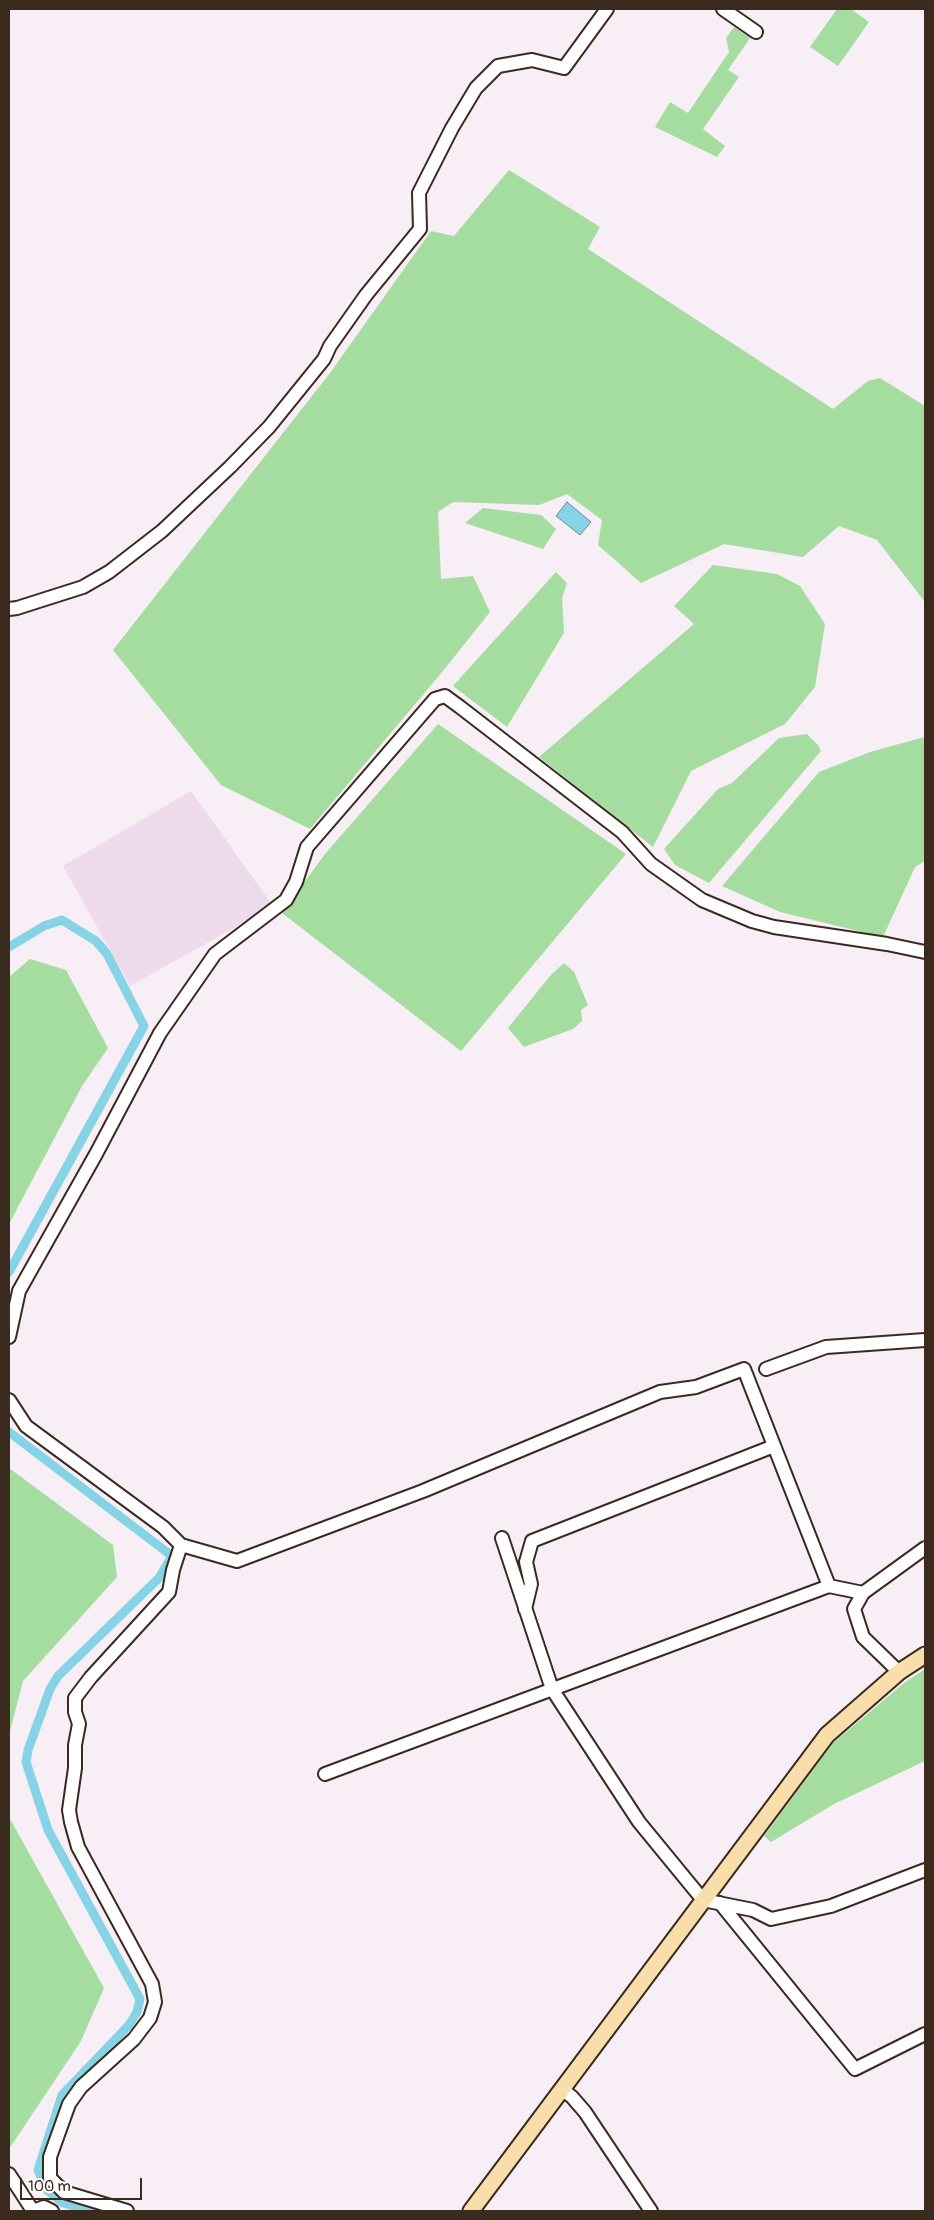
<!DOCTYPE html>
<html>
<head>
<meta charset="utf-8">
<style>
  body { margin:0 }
  #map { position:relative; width:934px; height:2220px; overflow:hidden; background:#f7eef6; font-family:Pangolin,sans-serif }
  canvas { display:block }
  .frame { position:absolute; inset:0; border:10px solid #3b2a1e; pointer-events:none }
  .scale { position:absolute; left:20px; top:2178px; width:122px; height:22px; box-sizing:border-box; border:2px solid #3b2a1e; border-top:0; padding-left:6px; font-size:15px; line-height:18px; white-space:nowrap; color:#3b2a1e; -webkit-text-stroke:4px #fff; paint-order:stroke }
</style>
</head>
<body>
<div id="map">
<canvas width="934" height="2220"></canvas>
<div class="frame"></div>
<div class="scale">100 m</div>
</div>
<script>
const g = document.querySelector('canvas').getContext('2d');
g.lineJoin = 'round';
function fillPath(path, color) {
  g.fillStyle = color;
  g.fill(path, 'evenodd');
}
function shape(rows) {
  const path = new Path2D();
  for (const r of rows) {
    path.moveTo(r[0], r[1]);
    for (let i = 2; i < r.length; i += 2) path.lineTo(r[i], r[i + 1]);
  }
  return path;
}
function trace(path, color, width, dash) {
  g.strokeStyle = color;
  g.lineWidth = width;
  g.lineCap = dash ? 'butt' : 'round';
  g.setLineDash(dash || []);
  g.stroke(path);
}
fillPath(shape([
  [191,791,273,906,130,986,63,866]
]), '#eddaeb');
fillPath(shape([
  [837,9,851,9,869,22,838,66,810,47],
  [734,27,750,38,728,70,739,77,703,129,725,146,717,157,655,127,670,102,688,113,729,52,726,38],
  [509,170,600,227,588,249,833,409,868,381,880,378,925,406,925,602,877,540,839,526,803,557,724,544,641,583,598,545,602,520,567,494,539,505,453,502,438,512,441,579,473,576,490,612,443,671,310,829,221,785,113,650,330,373,431,231,454,236],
  [483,508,541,515,556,529,543,549,465,523],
  [713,565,777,574,800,586,825,624,815,687,785,724,691,771,653,847,539,757,694,624,674,606],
  [556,572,567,583,562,598,564,633,507,727,453,686],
  [438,724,626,854,461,1051,282,913,325,854],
  [807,734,818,745,821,751,709,883,675,865,664,849,718,789,732,783,779,738],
  [925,737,925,861,915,867,883,937,780,912,722,886,819,772,870,752],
  [30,959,66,970,108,1048,82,1086,9,1224,9,977],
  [564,963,574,972,588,1005,581,1010,582,1021,573,1029,524,1047,508,1028,550,976],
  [9,1468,113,1545,117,1577,23,1681,9,1735],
  [925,1669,925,1761,834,1804,771,1842,764,1836,833,1743,904,1683],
  [9,1817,104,1988,81,2041,9,2149]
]), '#a5dc9f');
const water = shape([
  [567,502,591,522,580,535,556,516,567,502]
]);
fillPath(water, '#86d3e5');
trace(water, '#688f95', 1);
trace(shape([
  [9,947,44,926,62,920,96,941,107,954,144,1026,9,1272],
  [9,1432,172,1556,159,1578,58,1676,50,1689,28,1750,26,1762,48,1830,140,1999,137,2012,129,2025,62,2095,38,2170,47,2190,63,2203,90,2211]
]), '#86d3e5', 9);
const minor = shape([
  [723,9,756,32],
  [9,609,17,608,83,587,109,572,162,531,230,467,269,427,324,359,330,346,366,295,420,229,419,193,452,128,476,88,498,66,532,60,564,68,607,9],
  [9,1337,19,1291,96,1154,160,1033,215,954,286,900,296,882,307,847,435,699,445,696,460,707,622,832,651,864,702,900,752,921,774,927,887,944,925,952],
  [766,1369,826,1347,925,1340],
  [9,1400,26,1426,163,1527,181,1545,173,1570,169,1592,91,1677,75,1698,75,1712,79,1724,75,1745,75,1768,69,1810,71,1822,78,1847,152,1984,155,2002,150,2018,134,2039,81,2087,69,2104,50,2157,50,2178,64,2192,127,2211],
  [502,1538,552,1689,639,1822,703,1900,753,1910,771,1919,831,1906,925,1870],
  [181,1545,237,1561,423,1491,660,1392,696,1387,744,1369,829,1586],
  [525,1609,531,1584,526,1562,532,1541,774,1446],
  [899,1672,863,1637,854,1609,863,1593,925,1548],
  [325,1774,829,1586,863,1593],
  [720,1903,855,2069,925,2034],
  [563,2090,572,2097,585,2112,651,2211],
  [9,2174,33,2211],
  [33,2211,44,2207,52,2211]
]);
const major = shape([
  [471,2211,827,1735,899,1672,925,1655]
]);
trace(minor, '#3b2a1e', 16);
trace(major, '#3b2a1e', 19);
trace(minor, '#fff', 12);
trace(major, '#f8deab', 15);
</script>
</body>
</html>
